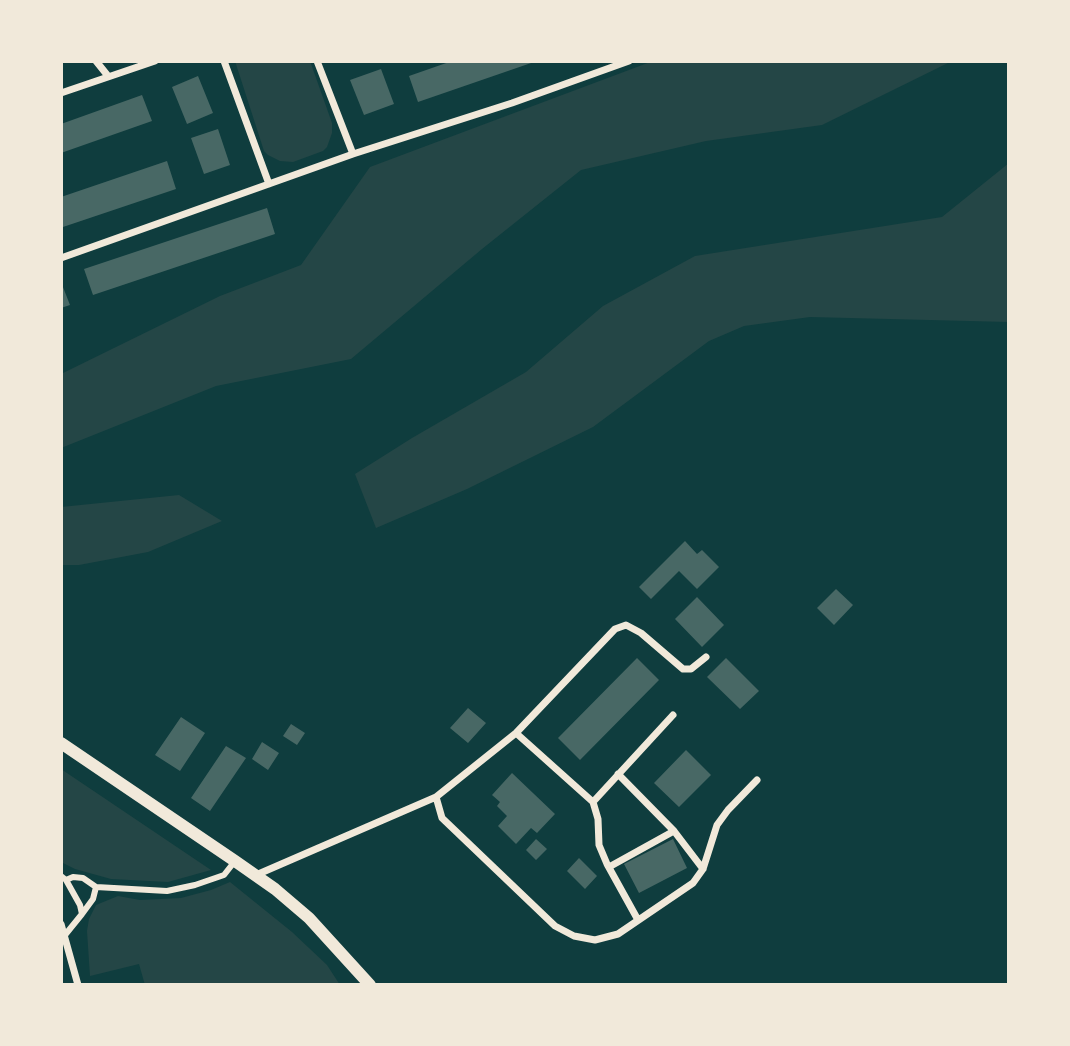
<!DOCTYPE html>
<html>
<head>
<meta charset="utf-8">
<style>
  body { margin:0 }
  #map { position:relative; width:1070px; height:1046px; overflow:hidden; background:#0f3d3e; font-family:"PT Sans",sans-serif }
  canvas { display:block }
  .frame { position:absolute; inset:0; border:63px solid #f1e9da; pointer-events:none }
</style>
</head>
<body>
<div id="map">
<canvas width="1070" height="1046"></canvas>
<div class="frame"></div>
</div>
<script>
const g = document.querySelector('canvas').getContext('2d');
g.lineJoin = 'round';
function fillPath(path, color) {
  g.fillStyle = color;
  g.fill(path, 'evenodd');
}
function shape(rows) {
  const path = new Path2D();
  for (const r of rows) {
    path.moveTo(r[0], r[1]);
    for (let i = 2; i < r.length; i += 2) path.lineTo(r[i], r[i + 1]);
  }
  return path;
}
function trace(path, color, width, dash) {
  g.strokeStyle = color;
  g.lineWidth = width;
  g.lineCap = dash ? 'butt' : 'round';
  g.setLineDash(dash || []);
  g.stroke(path);
}
fillPath(shape([
  [235,61,310,61,332,123,332,133,327,147,323,151,293,162,280,161,268,155,264,151],
  [653,61,952,61,822,125,706,141,581,170,482,249,351,359,216,386,61,448,61,374,220,296,301,265,370,167],
  [1009,163,1009,322,810,317,744,326,709,341,593,427,467,489,376,528,355,474,412,438,526,372,603,306,695,256,942,217],
  [179,495,222,521,148,552,79,565,61,565,61,507],
  [61,769,211,870,168,882,111,879,75,869,61,862],
  [230,882,292,932,327,965,340,985,145,985,139,964,90,976,87,931,89,919,96,905,118,896,140,900,181,898,211,890]
]), '#244646');
fillPath(shape([
  [452,61,534,61,534,62,418,102,409,76],
  [381,69,394,104,364,115,350,80],
  [198,76,213,113,187,124,172,87],
  [142,95,152,121,61,153,61,124],
  [218,129,230,165,204,174,191,138],
  [167,161,176,189,63,227,61,197],
  [267,208,275,234,93,295,84,269],
  [61,282,70,305,61,308],
  [685,541,697,554,702,550,719,567,697,589,679,571,651,599,639,587],
  [836,589,853,605,834,625,817,608],
  [697,597,724,625,702,647,675,619],
  [637,658,659,680,580,760,558,738],
  [726,658,759,691,740,709,707,677],
  [468,708,486,723,468,743,450,728],
  [181,717,205,733,180,771,155,755],
  [291,724,305,733,297,745,283,736],
  [262,742,279,753,268,770,252,759],
  [226,746,246,758,210,811,191,798],
  [686,750,711,775,679,807,654,783],
  [512,773,555,814,537,833,531,828,516,844,498,826,507,816,497,806,500,802,492,795],
  [536,839,547,849,536,860,526,850],
  [673,839,687,868,639,893,624,864],
  [579,858,597,876,585,889,567,871]
]), '#486865');
trace(shape([
  [61,876,66,880,80,905,82,914,65,935],
  [66,880,73,877,83,878,96,887,93,899,82,914],
  [96,887,167,891,195,885,224,875,235,861]
]), '#f1e9da', 6);
trace(shape([
  [96,61,108,76],
  [224,61,269,184],
  [317,61,353,154],
  [61,93,155,61],
  [61,258,353,154,512,103,629,61],
  [516,733,593,802,673,715],
  [618,774,674,831],
  [436,797,442,818,555,926,574,936,595,940,618,934,693,883,703,869,717,825,728,810,757,780],
  [593,802,598,819,599,845,607,864,638,920],
  [609,867,674,831,703,869],
  [256,875,436,797,516,733,615,629,626,625,641,633,683,669,691,669,706,657],
  [61,924,78,985]
]), '#f1e9da', 7);
trace(shape([
  [61,743,235,861,275,889,309,918,370,985]
]), '#f1e9da', 12);
</script>
</body>
</html>
